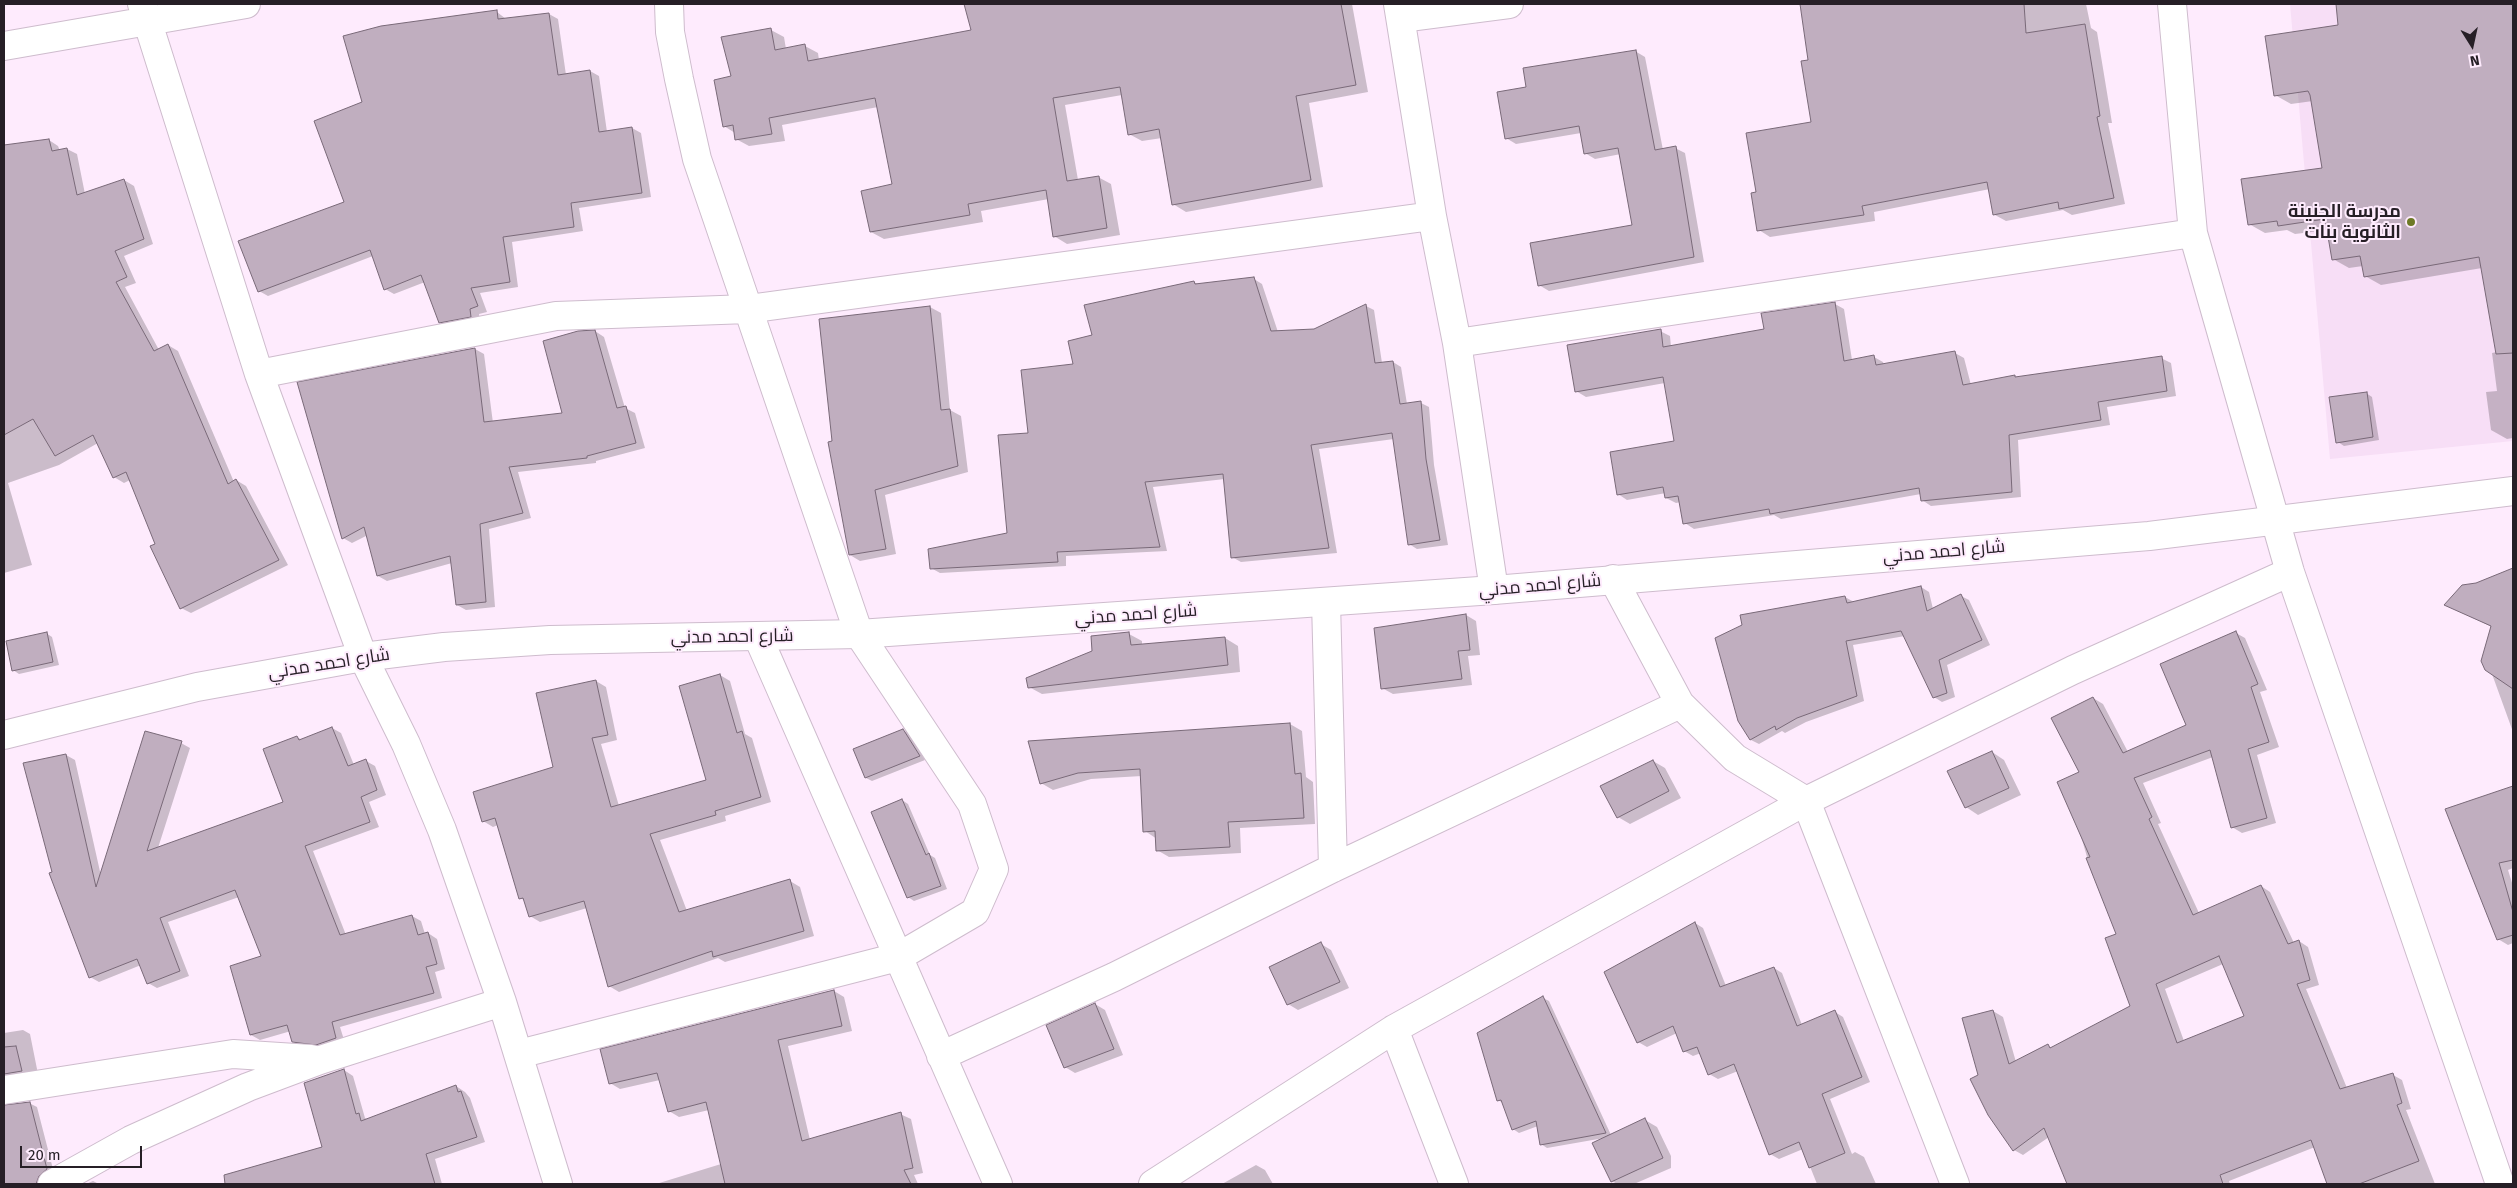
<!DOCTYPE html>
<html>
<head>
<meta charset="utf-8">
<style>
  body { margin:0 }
  #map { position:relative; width:2517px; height:1188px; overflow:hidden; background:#feebfd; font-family:"Fira Sans",sans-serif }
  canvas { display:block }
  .frame { position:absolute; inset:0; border:5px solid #261f26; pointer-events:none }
  .north { position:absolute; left:2447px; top:20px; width:50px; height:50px; -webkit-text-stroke:4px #feebfd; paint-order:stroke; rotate:170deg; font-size:14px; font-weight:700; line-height:20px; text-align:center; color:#261f26 }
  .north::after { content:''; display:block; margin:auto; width:18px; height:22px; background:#261f26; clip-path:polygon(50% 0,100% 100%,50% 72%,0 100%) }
  .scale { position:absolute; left:20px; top:1146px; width:122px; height:22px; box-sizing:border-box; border:2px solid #261f26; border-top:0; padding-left:6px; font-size:15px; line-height:18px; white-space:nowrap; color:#261f26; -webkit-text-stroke:4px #feebfd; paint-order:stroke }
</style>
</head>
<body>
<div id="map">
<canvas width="2517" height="1188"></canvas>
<div class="frame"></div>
<div class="north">N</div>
<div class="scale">20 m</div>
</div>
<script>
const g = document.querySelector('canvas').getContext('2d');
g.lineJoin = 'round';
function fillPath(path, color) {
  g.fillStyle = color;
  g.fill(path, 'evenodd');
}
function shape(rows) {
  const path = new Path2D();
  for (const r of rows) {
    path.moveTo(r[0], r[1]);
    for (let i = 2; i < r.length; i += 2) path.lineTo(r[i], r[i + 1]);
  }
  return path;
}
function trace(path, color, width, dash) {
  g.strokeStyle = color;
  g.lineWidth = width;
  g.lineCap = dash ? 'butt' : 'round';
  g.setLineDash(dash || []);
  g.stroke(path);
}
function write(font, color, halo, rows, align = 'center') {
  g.font = font + ' "Fira Sans",Cairo,sans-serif';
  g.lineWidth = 4;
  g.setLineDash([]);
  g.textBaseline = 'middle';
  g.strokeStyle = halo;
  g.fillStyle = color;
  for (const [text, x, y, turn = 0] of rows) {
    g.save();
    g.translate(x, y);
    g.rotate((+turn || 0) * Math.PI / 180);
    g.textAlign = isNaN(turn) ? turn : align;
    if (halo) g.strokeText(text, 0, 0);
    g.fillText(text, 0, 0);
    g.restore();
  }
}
fillPath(shape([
  [2290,4,2513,4,2513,441,2330,459]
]), '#f7def6');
fillPath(shape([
  [965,4,1352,4,1368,92,1309,103,1323,187,1186,212,1173,204,1162,138,1142,141,1129,134,1122,95,1065,105,1078,180,1098,177,1111,184,1120,235,1067,244,1054,236,1049,199,981,211,983,222,884,239,871,232,893,185,878,107,782,125,785,141,749,146,736,139,735,133,724,126,733,77,771,30,784,37,786,49,805,46,818,53,819,60,973,31],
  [1801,4,2086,4,2091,28,2097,32,2112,123,2108,123,2125,204,2072,215,2063,210,2006,221,1995,215,1990,189,1874,212,1875,221,1770,237,1759,230,1757,193,1812,123,1809,61],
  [2337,4,2513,4,2513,438,2507,439,2491,430,2486,392,2497,391,2492,353,2497,352,2482,268,2381,285,2365,276,2363,266,2349,268,2333,259,2328,230,2295,234,2287,230,2265,233,2249,224,2323,169,2313,101,2291,104,2275,95,2340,26],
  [497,12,506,19,549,14,558,19,566,75,590,71,599,76,607,132,632,128,641,133,651,197,579,208,583,231,512,242,518,287,480,293,487,312,479,314,480,322,450,327,440,322,425,282,394,294,385,289,373,256,268,296,259,291,346,203,363,103],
  [1635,51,1645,57,1663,150,1675,148,1685,153,1704,262,1549,291,1539,285,1634,226,1621,154,1595,159,1585,153,1581,133,1516,144,1506,138,1527,88],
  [49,140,58,146,60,151,67,149,77,154,85,194,124,180,134,186,153,244,124,256,136,283,125,287,159,350,168,345,178,351,234,482,236,480,246,486,288,565,191,613,181,608,130,480,124,483,114,477,98,443,59,465,8,483,32,565,4,573,4,146],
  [1254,279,1262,284,1278,332,1314,330,1366,306,1374,310,1382,363,1393,362,1401,367,1407,404,1421,403,1429,407,1434,465,1448,545,1417,549,1409,544,1394,439,1319,449,1337,553,1241,562,1232,557,1225,479,1153,487,1167,551,1066,556,1066,566,940,573,931,568,1008,534,1029,434,1093,336,1194,282,1199,285],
  [1835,304,1844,309,1852,360,1874,357,1883,362,1884,365,1955,353,1964,358,1971,385,2014,376,2018,378,2161,358,2171,363,2176,396,2107,407,2110,425,2018,440,2021,497,1931,506,1922,500,1921,494,1781,519,1774,515,1694,529,1685,523,1681,502,1676,503,1666,498,1666,493,1627,500,1618,494,1676,442,1665,383,1586,397,1576,391,1660,331,1670,336,1671,347,1765,330],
  [930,307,941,313,950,410,961,416,968,472,885,495,896,554,860,561,850,555,833,442,820,320],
  [595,331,604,337,625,408,635,413,645,448,596,461,596,463,518,472,531,518,489,529,495,607,466,610,457,605,452,563,387,581,378,576,368,535,352,543,343,538,475,349,484,354,493,423,564,414],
  [2366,393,2372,397,2379,440,2344,446,2338,442],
  [2513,569,2513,732,2492,674,2492,627,2446,605,2476,584],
  [1921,587,1929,592,1933,609,1961,596,1969,600,1990,645,1947,665,1955,697,1942,702,1934,697,1905,636,1853,645,1864,701,1806,722,1785,733,1782,731,1759,744,1751,740,1739,721,1845,597,1854,602],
  [1466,615,1476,621,1480,655,1468,656,1472,685,1393,694,1382,688],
  [46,633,52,637,59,665,19,674,13,670],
  [2236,633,2245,638,2267,690,2260,692,2279,747,2257,755,2276,823,2242,833,2232,827,2213,757,2143,783,2161,823,2158,824,2199,913,2261,886,2270,892,2294,943,2299,941,2308,947,2319,985,2306,989,2347,1088,2393,1075,2402,1080,2411,1109,2406,1110,2435,1184,2328,1184,2315,1147,2229,1181,2230,1184,2068,1184,2049,1137,2023,1155,2014,1150,1980,1076,1993,1011,2003,1017,2016,1062,2048,1046,2052,1048,2131,1007,2117,934,2094,876,2092,874,2078,826,2081,773,2093,698,2103,704,2128,752,2187,726],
  [2223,964,2246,1016,2184,1041,2165,989],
  [1129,634,1142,641,1142,645,1225,638,1238,646,1240,672,1042,694,1029,687],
  [720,675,730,681,745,734,752,738,771,802,725,816,726,821,660,840,687,911,790,881,800,887,814,936,725,962,718,958,619,992,609,986,587,908,540,922,530,916,526,901,520,898,498,825,493,827,483,821,554,768,596,681,606,687,617,740,601,744,619,806,708,780],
  [1290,724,1302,731,1306,777,1313,782,1315,824,1240,828,1241,853,1169,857,1157,850,1157,839,1145,831,1142,776,1091,779,1053,790,1041,783,1029,742],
  [332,728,341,733,354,765,366,761,375,766,386,795,369,802,379,827,313,851,346,935,412,916,421,921,425,934,428,933,437,939,445,969,435,972,442,998,340,1027,345,1043,326,1049,303,1047,293,1041,291,1031,260,1040,251,1035,263,956,239,897,168,922,189,976,157,988,148,983,141,965,99,982,90,977,54,872,66,755,75,760,101,876,181,743,190,748,158,848,285,803,297,737,302,740],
  [903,730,910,734,925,760,872,781,866,778],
  [1992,752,2004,760,2021,795,1978,815,1966,807],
  [1653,761,1665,768,1681,798,1630,824,1618,817],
  [2513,788,2513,868,2508,870,2513,886,2513,943,2508,945,2498,939,2446,810],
  [902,800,908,804,930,855,935,858,947,889,914,901,908,897],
  [1695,923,1703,928,1726,986,1774,968,1782,973,1802,1025,1835,1012,1843,1017,1870,1082,1830,1099,1852,1154,1855,1152,1864,1157,1876,1184,1817,1184,1803,1149,1779,1159,1770,1154,1738,1071,1718,1079,1709,1074,1701,1053,1693,1056,1684,1051,1677,1033,1647,1047,1638,1042],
  [1321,944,1331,950,1349,988,1298,1010,1288,1004],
  [834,991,844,997,852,1031,788,1046,810,1140,900,1114,911,1119,923,1173,914,1175,918,1184,656,1184,721,1164,709,1110,679,1117,669,1111,660,1080,620,1089,610,1083],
  [1543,998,1549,1001,1611,1135,1645,1120,1657,1127,1671,1156,1671,1168,1634,1184,1617,1184,1612,1181,1604,1138,1547,1148,1541,1144,1538,1126,1519,1133,1513,1129,1503,1103,1498,1100],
  [1095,1004,1105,1010,1123,1055,1075,1073,1065,1067],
  [23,1030,30,1034,38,1074,4,1081,4,1033],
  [344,1070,353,1076,365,1118,368,1120,456,1086,465,1092,470,1098,485,1142,435,1159,442,1184,248,1184,244,1170,323,1148],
  [29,1103,37,1107,54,1173,45,1184,4,1184,4,1105],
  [1256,1165,1265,1170,1273,1184,1222,1184],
  [93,1181,99,1184,86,1184]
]), '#0003');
const building = shape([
  [964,4,1341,4,1356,85,1296,96,1311,180,1172,205,1159,129,1128,135,1120,87,1053,98,1067,181,1099,176,1107,228,1053,237,1046,190,968,204,970,215,870,232,861,191,892,184,875,98,769,118,772,134,735,140,733,125,723,127,714,80,731,76,721,37,771,28,775,50,805,44,808,61,971,30,964,4],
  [1800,4,2024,4,2026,33,2085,24,2100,116,2097,117,2114,198,2059,209,2058,202,1993,215,1987,182,1862,206,1864,215,1757,231,1751,193,1756,192,1746,133,1811,122,1801,61,1808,60,1800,4],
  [2336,4,2513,4,2513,353,2496,354,2479,257,2364,277,2360,256,2332,260,2325,219,2278,226,2277,221,2248,225,2241,179,2322,168,2310,95,2308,91,2274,96,2265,36,2338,25,2336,4],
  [497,10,498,19,549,13,558,75,590,70,599,132,632,127,642,193,571,203,574,227,503,237,510,282,471,288,478,306,470,309,471,317,439,323,421,275,384,290,370,250,258,292,238,241,344,202,314,121,362,102,343,36,381,26,497,10],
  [1636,50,1655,150,1676,146,1694,257,1538,286,1530,243,1632,225,1618,148,1584,154,1579,126,1505,139,1497,92,1526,87,1523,68,1636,50],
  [49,139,52,151,67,148,77,195,124,179,144,239,115,251,127,277,116,282,154,351,168,344,228,484,236,479,279,560,180,609,150,546,155,544,126,472,113,478,93,435,55,456,33,419,4,435,4,145,49,139],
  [1254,277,1271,331,1314,329,1366,304,1375,363,1393,361,1400,404,1421,401,1426,459,1440,540,1408,545,1392,433,1311,445,1329,548,1231,558,1223,474,1145,482,1160,547,1057,552,1058,562,930,569,928,549,1007,533,998,435,1028,433,1021,370,1073,364,1068,341,1092,335,1084,305,1194,281,1195,284,1254,277],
  [1835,302,1844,361,1874,355,1876,365,1955,351,1963,385,2015,375,2015,377,2162,356,2167,391,2098,402,2101,420,2009,435,2012,492,1921,501,1919,488,1770,514,1769,509,1683,524,1678,496,1665,498,1663,487,1617,495,1610,452,1674,441,1663,377,1575,392,1567,345,1661,329,1663,347,1764,329,1761,313,1835,302],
  [930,306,941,410,950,409,958,466,875,490,886,549,849,555,828,442,832,441,819,319,930,306],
  [595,330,617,408,626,406,636,443,587,456,587,458,509,467,523,513,480,524,486,602,456,605,450,556,377,576,364,527,342,539,297,382,475,348,484,422,562,413,543,341,578,331,595,330],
  [2367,392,2373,437,2336,443,2329,397,2367,392],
  [2513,568,2513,689,2485,670,2481,661,2491,626,2444,605,2462,585,2476,583,2513,568],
  [1921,586,1927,611,1961,594,1982,640,1939,660,1947,693,1933,698,1901,631,1846,641,1857,696,1797,718,1776,730,1775,726,1750,740,1738,721,1715,638,1742,625,1740,615,1845,596,1847,603,1921,586],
  [1466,614,1470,650,1458,651,1462,679,1381,689,1374,628,1466,614],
  [2236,631,2258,684,2251,687,2269,742,2248,749,2267,818,2231,828,2210,750,2134,778,2152,817,2149,819,2193,915,2261,885,2288,944,2299,940,2310,980,2297,984,2340,1089,2393,1073,2402,1103,2397,1105,2419,1161,2359,1184,2327,1184,2311,1140,2220,1175,2223,1184,2067,1184,2044,1128,2013,1151,1988,1115,1970,1079,1978,1075,1962,1018,1993,1010,2009,1064,2048,1044,2050,1048,2130,1006,2105,938,2116,934,2086,858,2090,857,2057,782,2079,772,2051,718,2093,697,2123,753,2186,725,2160,664,2236,631],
  [2219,956,2244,1016,2177,1043,2156,984,2219,956],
  [47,632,53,662,12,671,6,641,47,632],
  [1129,632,1131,645,1225,637,1228,665,1028,688,1026,678,1092,651,1091,636,1129,632],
  [720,674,737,733,742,731,761,797,715,811,716,815,650,834,679,912,790,879,804,931,713,957,712,951,608,987,584,901,529,917,523,898,519,899,495,818,482,822,473,792,553,767,536,693,596,680,608,735,592,738,611,807,706,780,679,686,720,674],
  [1290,723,1295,774,1301,773,1304,818,1228,822,1230,847,1156,851,1155,831,1143,832,1140,769,1078,773,1040,784,1028,741,1290,723],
  [332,727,348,766,366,759,377,790,361,797,370,822,305,846,340,935,412,915,418,935,428,932,437,964,426,967,434,993,332,1022,336,1038,316,1045,292,1042,287,1025,250,1035,230,966,261,956,235,890,160,918,180,971,147,984,137,959,89,978,49,873,52,872,23,763,66,754,96,887,145,731,182,741,147,851,283,802,263,749,297,736,299,740,332,727],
  [903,729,920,756,865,778,853,749,903,729],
  [1992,751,2009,788,1965,808,1947,771,1992,751],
  [1653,760,1669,791,1617,818,1600,786,1653,760],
  [2513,786,2513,860,2499,863,2513,912,2513,935,2497,940,2445,809,2513,786],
  [902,799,926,855,929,853,941,886,907,898,871,812,902,799],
  [1695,922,1720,987,1774,967,1797,1026,1835,1010,1862,1077,1822,1094,1845,1153,1809,1168,1799,1142,1769,1155,1734,1064,1708,1075,1697,1047,1683,1052,1673,1026,1637,1043,1604,972,1695,922],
  [1321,942,1340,982,1287,1005,1269,967,1321,942],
  [834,990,842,1026,778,1040,802,1141,901,1112,913,1168,904,1170,911,1184,725,1184,706,1102,668,1112,657,1073,609,1084,600,1049,834,990],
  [1543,996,1606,1133,1540,1145,1536,1121,1512,1130,1501,1100,1497,1101,1477,1033,1543,996],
  [1095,1003,1114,1049,1064,1068,1046,1025,1095,1003],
  [16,1046,22,1071,4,1074,4,1047,16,1046],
  [344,1069,356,1114,359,1113,361,1121,456,1085,458,1092,461,1091,477,1137,426,1154,435,1184,225,1184,224,1175,322,1147,304,1083,344,1069],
  [30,1102,47,1169,39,1176,36,1184,4,1184,4,1105,30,1102],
  [1645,1118,1663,1158,1611,1182,1592,1143,1645,1118]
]);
fillPath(building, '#c0aebf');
trace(building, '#796978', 1);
const minor = shape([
  [142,4,259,374,363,657,406,744,442,830,502,1002,558,1184],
  [1398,4,1432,216,1457,343,1494,590],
  [2172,4,2193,233,2290,572,2500,1184],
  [1401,18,1509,4],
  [4,46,246,4],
  [1457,343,2193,233],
  [259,374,556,316,748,309,1432,216],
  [1613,579,1680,704,1735,758,1806,801,1955,1184],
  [1326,602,1333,868],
  [758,637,998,1184],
  [1394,1029,1454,1184],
  [519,1054,898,957,975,912,994,869,972,804,859,634,697,159,679,79,670,32,669,4],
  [941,1056,1114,977,1333,868,1680,704],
  [4,1090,233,1054,311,1059],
  [52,1184,131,1140,248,1087,320,1060,502,1002],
  [1153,1184,1394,1029,1806,801,2073,670,2290,572]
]);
const tertiary = shape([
  [4,735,197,687,363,657,444,647,550,640,859,634,1494,590,2149,536,2513,491]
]);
trace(minor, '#cebccd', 30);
trace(tertiary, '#cebccd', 30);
trace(minor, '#fff', 28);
trace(tertiary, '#fff', 28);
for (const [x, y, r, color] of [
  [2411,222,5,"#6d7a26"]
]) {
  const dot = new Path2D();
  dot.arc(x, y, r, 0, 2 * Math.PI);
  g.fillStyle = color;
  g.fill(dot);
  trace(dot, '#feebfd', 2);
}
write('bold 18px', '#261f26', '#feebfd', [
  ["مدرسة الجنينة",2401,212],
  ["الثانوية بنات",2401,233]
], 'right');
write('18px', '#261f26', '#feebfd', [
  ["شارع احمد مدني",1944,552,-5],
  ["شارع احمد مدني",1540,586,-5],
  ["شارع احمد مدني",1136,615,-4],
  ["شارع احمد مدني",732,637,-1],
  ["شارع احمد مدني",329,664,-9]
]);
</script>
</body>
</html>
